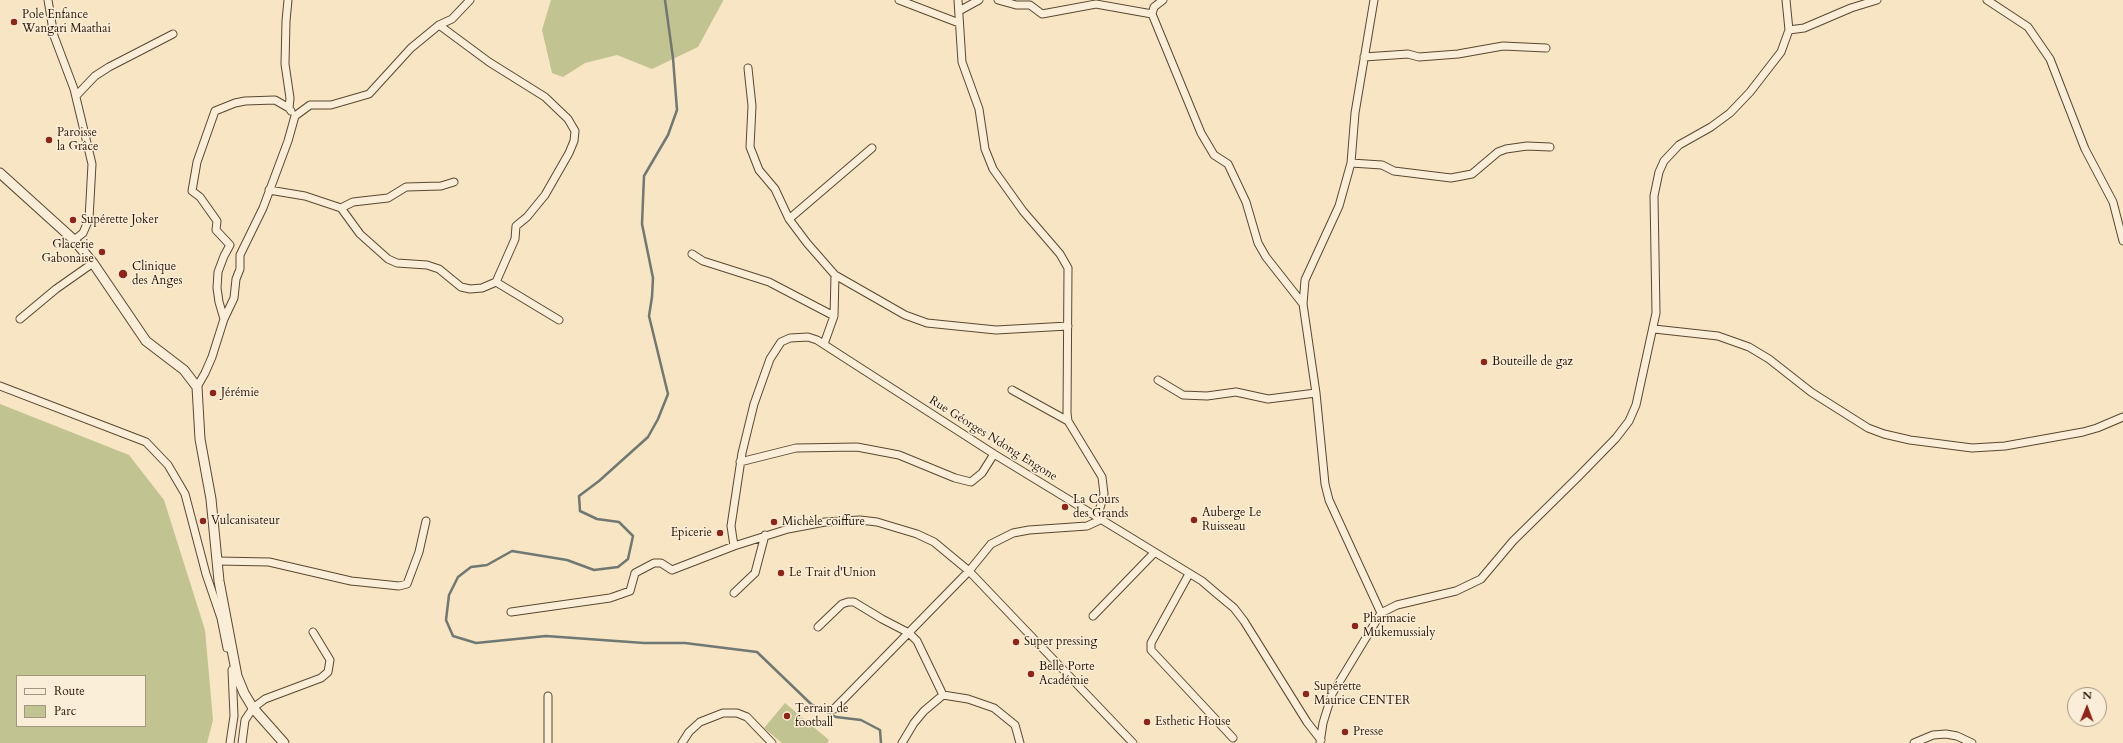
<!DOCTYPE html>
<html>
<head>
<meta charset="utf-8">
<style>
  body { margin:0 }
  #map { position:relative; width:2123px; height:743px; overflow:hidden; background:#f7e5c3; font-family:Cardo,serif }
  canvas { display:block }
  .legend { position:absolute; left:16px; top:675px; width:130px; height:52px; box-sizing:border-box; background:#faeed8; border:1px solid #a59682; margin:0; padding:5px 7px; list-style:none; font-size:12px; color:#251300 }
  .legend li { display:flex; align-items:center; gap:8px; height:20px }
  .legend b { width:20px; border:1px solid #a59682 }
  .north { position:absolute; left:2067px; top:687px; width:40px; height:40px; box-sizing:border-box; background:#faeed8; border:1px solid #a59682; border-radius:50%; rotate:1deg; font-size:11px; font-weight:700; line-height:16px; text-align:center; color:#251300 }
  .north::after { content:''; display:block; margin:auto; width:14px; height:18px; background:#8f2418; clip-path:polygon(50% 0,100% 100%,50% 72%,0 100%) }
</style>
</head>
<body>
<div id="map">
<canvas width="2123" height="743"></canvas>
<ul class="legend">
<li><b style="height:5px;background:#faeed8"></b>Route</li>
<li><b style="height:11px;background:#c1c390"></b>Parc</li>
</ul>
<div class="north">N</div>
</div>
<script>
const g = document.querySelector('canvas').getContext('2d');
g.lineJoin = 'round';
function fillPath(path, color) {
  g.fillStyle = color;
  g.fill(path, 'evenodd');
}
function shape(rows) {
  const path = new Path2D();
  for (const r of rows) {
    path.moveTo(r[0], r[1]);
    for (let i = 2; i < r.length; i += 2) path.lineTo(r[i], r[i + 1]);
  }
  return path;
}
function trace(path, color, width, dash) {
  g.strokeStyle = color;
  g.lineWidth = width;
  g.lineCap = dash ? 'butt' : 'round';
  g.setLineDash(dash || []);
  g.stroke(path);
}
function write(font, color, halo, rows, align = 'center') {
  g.font = font + ' Cardo,serif';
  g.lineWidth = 3;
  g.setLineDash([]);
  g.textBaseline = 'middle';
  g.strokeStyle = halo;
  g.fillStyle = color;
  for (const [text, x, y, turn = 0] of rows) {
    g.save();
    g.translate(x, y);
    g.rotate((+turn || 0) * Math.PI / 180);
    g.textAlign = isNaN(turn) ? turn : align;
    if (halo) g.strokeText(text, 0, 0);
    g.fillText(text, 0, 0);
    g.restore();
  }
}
fillPath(shape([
  [551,0,723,0,723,1,698,47,652,69,617,55,585,63,563,77,552,73,542,30],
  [0,404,129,455,164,500,205,630,213,720,207,743,0,743],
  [17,676,145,676,145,726,17,726],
  [785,703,829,740,827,743,782,743,764,728]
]), '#c1c390');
trace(shape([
  [665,0,673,58,677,110,668,135,644,176,642,224,653,278,652,297,649,316,668,394,658,419,648,437,599,481,579,496,580,511,597,519,619,522,633,536,628,559,618,567,594,570,567,560,512,551,487,565,471,567,458,577,449,595,446,620,453,636,476,643,546,636,644,643,685,643,757,652,811,704,836,717,861,720,880,730,881,743]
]), '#6f7872', 2.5);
const minor = shape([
  [48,0,54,36,74,89,92,164,89,219,83,233,74,240],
  [288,0,286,21,285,64,290,98,289,108,291,111],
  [899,0,959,23],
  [958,0,962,62,979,109,985,149,993,169,1023,211,1060,254,1068,268,1067,413,1068,421,1102,477,1104,494,1097,518],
  [998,0,1016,5,1030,5,1042,14,1096,4,1152,14],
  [1163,0,1154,7,1152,14,1201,133,1214,155,1228,164,1246,202,1258,243,1266,257,1303,304],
  [1374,0,1355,113,1351,163,1339,206,1305,280,1303,304,1316,393,1325,484,1329,500,1381,613],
  [1987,0,2028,27,2050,59,2085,149,2113,202,2123,241],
  [959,11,979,0],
  [1789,30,1804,28,1851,8,1877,0],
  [1364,57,1408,54,1419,57,1458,54,1503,46,1546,48],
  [748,68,752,106,750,147,759,170,775,189,789,219,807,243,835,275,905,315,927,323,996,330,1068,326],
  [76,96,95,76,109,67,173,34],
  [1351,163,1382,165,1394,171,1451,178,1472,174,1498,152,1506,149,1527,146,1550,147],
  [269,190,305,196,341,208,353,202,388,198,406,187,441,186,454,182],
  [341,208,360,234,388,259,397,263,427,265,439,269,461,287,470,289,482,288,496,282,515,239,516,226,527,217,545,195,569,153,574,141,575,131,568,119,545,97,489,62,439,25],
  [789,219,872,148],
  [692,254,703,261,769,282,834,316],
  [496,282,559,320],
  [20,319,56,289,93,263],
  [224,319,219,302,217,288,218,272,224,256,230,245,216,230,217,221,200,197,192,191,197,162,215,111,235,103,245,101,275,100,289,108],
  [1654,329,1718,336,1749,347,1769,359,1811,392,1868,428,1884,434,1910,440,1972,448,2005,446,2083,432,2097,428,2123,417],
  [824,344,834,316,835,275],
  [1158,380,1183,395,1207,396,1236,392,1268,399,1316,393],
  [0,386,146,442,168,465,185,494,206,574,221,618,227,648],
  [197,387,205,373,212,357,224,319,234,298,236,279,240,269,240,255,263,208,288,141,295,116,310,105,331,105,369,94,411,48,439,25,452,19,470,0],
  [1012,390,1068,421],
  [740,462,796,448,857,447,899,455,955,478,971,482,982,473,994,454],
  [734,546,731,526,742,453,754,404,770,359,781,342,790,338,808,337,817,340,994,454,1202,581,1216,593,1234,608,1244,621,1307,722,1321,740],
  [217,561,269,562,351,581,399,586,407,584,419,552,426,521],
  [1189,574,1151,643,1151,650,1233,738],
  [734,593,755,573,765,535],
  [511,612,610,598,630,591,635,573,654,563,661,563,672,570,734,546,788,529,825,522,860,520,877,522,917,534,934,542,969,571,1133,743],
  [1093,616,1154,553],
  [818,627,842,604,848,602,854,602,882,619,909,633,917,641,943,695],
  [548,696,548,743],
  [834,709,969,571,991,544,1013,533,1029,530,1087,526,1100,520],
  [230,743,234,716,232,670],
  [242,743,245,720,253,708,265,699,321,678,328,672,330,660,313,632],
  [682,743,689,732,700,722,723,713,737,713,747,717,772,743],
  [902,743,914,723,924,711,943,695,968,699,994,708,1015,725,1020,743],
  [1320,743,1323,723,1332,694,1381,613,1397,605,1456,591,1481,579,1513,541,1578,477,1616,438,1629,421,1636,405,1656,313,1654,196,1659,172,1664,161,1679,145,1711,127,1730,113,1750,92,1781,52,1789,30,1786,0],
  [1914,743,1933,735,1946,734,1957,736,1972,743]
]);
const tertiary = shape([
  [0,173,74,240,93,263,146,341,184,370,197,387,200,439,211,499,219,581,237,676,244,693,253,708,284,743]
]);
trace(minor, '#5a4831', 9);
trace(tertiary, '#5a4831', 11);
trace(minor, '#faeed8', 7);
trace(tertiary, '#faeed8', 9);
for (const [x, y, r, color] of [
  [14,22,4,"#8f2418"],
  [49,140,4,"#8f2418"],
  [73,220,4,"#8f2418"],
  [102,252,4,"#8f2418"],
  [123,274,5,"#8f2418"],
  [1484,362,4,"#8f2418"],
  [213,393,4,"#8f2418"],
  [1065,507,4,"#8f2418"],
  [1194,520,4,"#8f2418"],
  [203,521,4,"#8f2418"],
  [774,522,4,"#8f2418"],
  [720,533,4,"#8f2418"],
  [781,573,4,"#8f2418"],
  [1355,626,4,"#8f2418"],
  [1016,642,4,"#8f2418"],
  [1031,674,4,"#8f2418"],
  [1306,694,4,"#8f2418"],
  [787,716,4,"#8f2418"],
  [1147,722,4,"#8f2418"],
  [1345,732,4,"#8f2418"]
]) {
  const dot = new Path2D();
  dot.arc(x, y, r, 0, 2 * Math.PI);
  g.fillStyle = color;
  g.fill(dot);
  trace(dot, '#faeed8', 1.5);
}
write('12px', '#251300', '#faeed8', [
  ["Pole Enfance",22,15],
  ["Wangari Maathai",22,29],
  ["Paroisse",57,133],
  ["la Grâce",57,147],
  ["Supérette Joker",81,220],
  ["Glacerie",94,245,"right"],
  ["Gabonaise",94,259,"right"],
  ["Clinique",132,267],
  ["des Anges",132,281],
  ["Bouteille de gaz",1492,362],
  ["Jérémie",221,393],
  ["La Cours",1073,500],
  ["des Grands",1073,514],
  ["Auberge Le",1202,513],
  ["Ruisseau",1202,527],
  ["Vulcanisateur",211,521],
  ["Michèle coiffure",782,522],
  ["Epicerie",712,533,"right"],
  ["Le Trait d'Union",789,573],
  ["Pharmacie",1363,619],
  ["Mukemussialy",1363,633],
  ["Super pressing",1024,642],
  ["Belle Porte",1039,667],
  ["Académie",1039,681],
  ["Supérette",1314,687],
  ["Maurice CENTER",1314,701],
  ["Terrain de",795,709],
  ["football",795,723],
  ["Esthetic House",1155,722],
  ["Presse",1353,732]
], 'left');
write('12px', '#251300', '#faeed8', [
  ["Rue Géorges Ndong Engone",993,439,32]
]);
</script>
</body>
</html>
